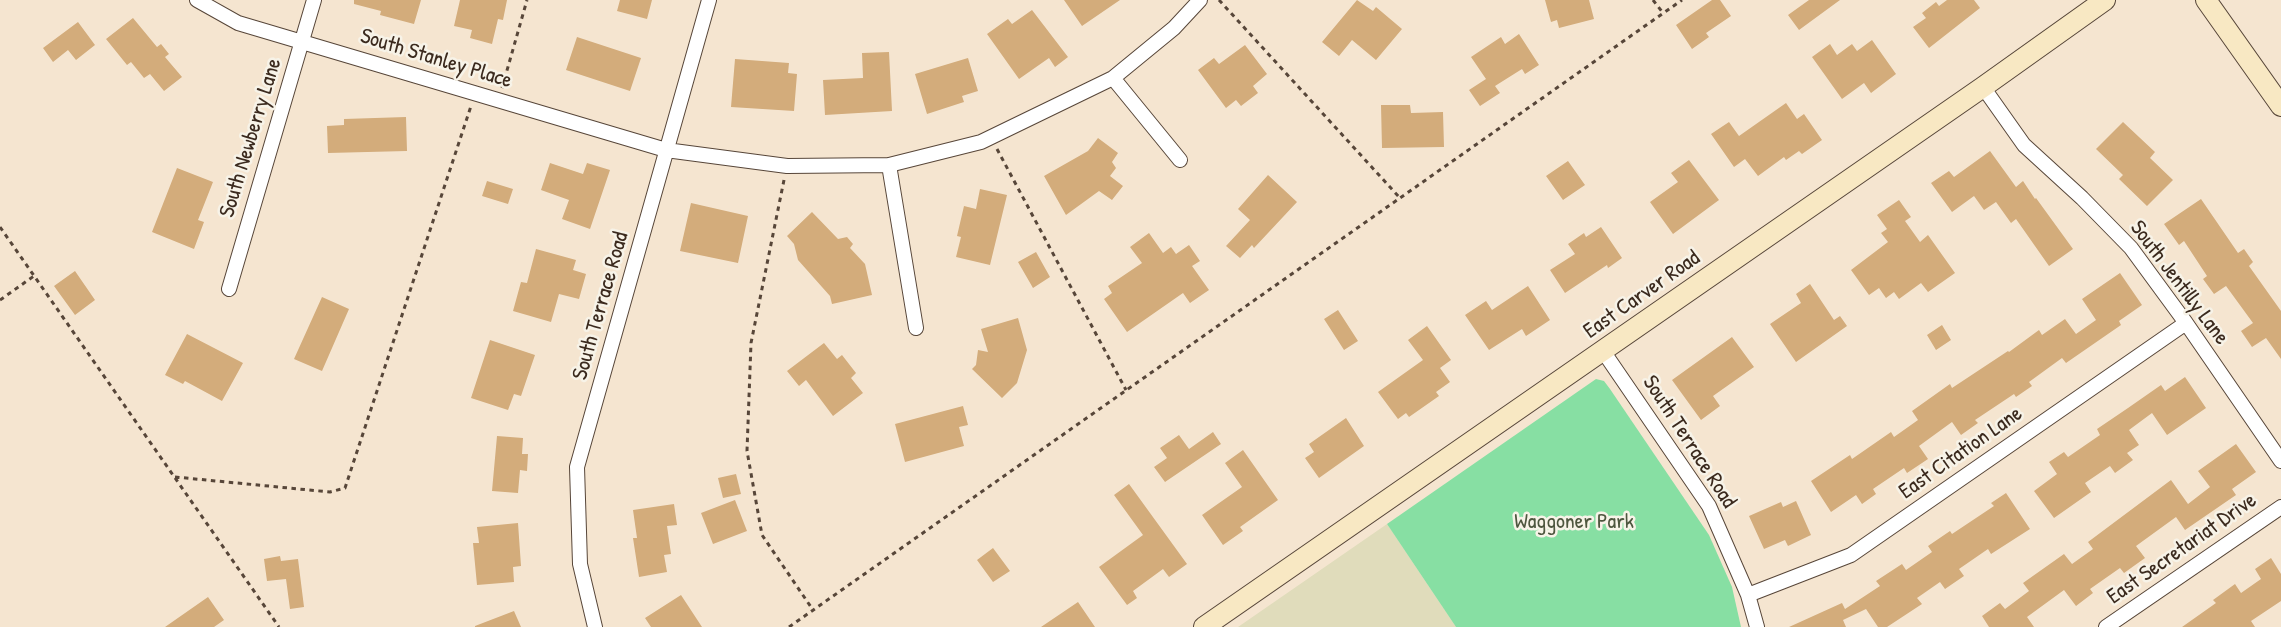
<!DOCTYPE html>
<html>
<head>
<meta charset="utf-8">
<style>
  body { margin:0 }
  canvas { display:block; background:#f5e5d0 }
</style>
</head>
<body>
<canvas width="2281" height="627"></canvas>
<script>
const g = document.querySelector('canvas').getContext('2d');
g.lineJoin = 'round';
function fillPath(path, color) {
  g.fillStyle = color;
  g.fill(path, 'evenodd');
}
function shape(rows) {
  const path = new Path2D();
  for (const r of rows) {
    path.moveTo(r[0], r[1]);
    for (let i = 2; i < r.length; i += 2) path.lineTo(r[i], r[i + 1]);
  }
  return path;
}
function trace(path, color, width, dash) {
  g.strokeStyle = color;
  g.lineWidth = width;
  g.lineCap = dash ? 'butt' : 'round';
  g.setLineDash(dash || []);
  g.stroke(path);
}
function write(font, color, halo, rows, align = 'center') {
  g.font = font + ' "Patrick Hand",sans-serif';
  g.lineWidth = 5;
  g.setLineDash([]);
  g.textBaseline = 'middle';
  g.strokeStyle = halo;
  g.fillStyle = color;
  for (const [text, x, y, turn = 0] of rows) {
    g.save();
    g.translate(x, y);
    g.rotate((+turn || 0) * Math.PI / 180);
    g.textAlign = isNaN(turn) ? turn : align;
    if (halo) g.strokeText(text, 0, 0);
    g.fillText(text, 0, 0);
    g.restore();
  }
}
fillPath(shape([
  [1387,524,1456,627,1238,627]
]), '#e0dcbb');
fillPath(shape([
  [1596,379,1604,381,1610,389,1709,535,1732,587,1741,627,1456,627,1387,524]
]), '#87dfa3');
fillPath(shape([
  [354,0,421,0,414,24,380,15,381,11,354,4],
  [460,0,507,0,503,20,498,19,492,44,470,38,472,30,454,26],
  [620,0,652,0,647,19,617,11],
  [1064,0,1120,0,1082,26],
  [1357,0,1373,11,1376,7,1402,29,1376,60,1352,40,1339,56,1322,42],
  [1545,0,1589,0,1594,19,1559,28,1557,20,1551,22],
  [1712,0,1720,0,1731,16,1706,33,1709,37,1692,49,1676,25],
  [1809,0,1840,0,1799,30,1788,15],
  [1947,0,1974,0,1980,8,1929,48,1913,27,1926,18,1922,13,1936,2,1939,6],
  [1032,10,1068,57,1055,67,1049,58,1019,79,987,34,1008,19,1012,24],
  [133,18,157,47,161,44,169,54,165,57,182,77,164,91,150,74,144,78,131,62,127,65,106,39],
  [78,22,95,45,76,60,68,50,53,62,43,48],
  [1519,34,1539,65,1525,74,1522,69,1495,86,1500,93,1480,106,1469,90,1486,79,1471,57,1501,37,1505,44],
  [577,37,641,58,630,91,566,70],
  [1872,40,1896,74,1871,93,1864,83,1842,99,1812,57,1830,44,1837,55,1852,44,1857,51],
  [1245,45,1267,74,1253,86,1258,93,1241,106,1236,100,1226,108,1198,70,1214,58,1219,64],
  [889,52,892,111,825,115,823,80,863,78,862,53],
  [968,58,978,91,962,96,964,102,927,114,915,74],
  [735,59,789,63,788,73,797,74,794,111,731,107],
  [1786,103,1797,119,1804,114,1822,140,1802,154,1799,151,1786,160,1784,157,1758,176,1745,159,1734,167,1711,134,1729,122,1739,136],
  [1381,105,1410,105,1411,113,1443,112,1444,147,1382,148],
  [406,117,407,151,328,153,327,126,344,125,344,119],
  [2123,122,2155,152,2150,158,2173,180,2147,206,2119,179,2123,175,2096,149],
  [1098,138,1118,153,1112,162,1116,168,1110,176,1123,186,1112,200,1099,191,1066,215,1044,176,1088,151],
  [1990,151,2016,187,2023,181,2035,199,2036,198,2073,249,2049,266,2016,219,2011,223,1996,202,1984,210,1974,196,1952,212,1931,183,1949,171,1954,177],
  [1689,160,1719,200,1673,234,1650,202,1678,182,1671,173],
  [1568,161,1585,185,1563,200,1546,176],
  [550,163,583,174,587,163,610,170,590,229,562,219,569,200,541,190],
  [177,168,213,182,198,220,204,222,194,249,152,232],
  [1268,175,1297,202,1254,248,1252,245,1240,258,1226,246,1250,220,1238,209],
  [487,181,513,189,508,204,482,196],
  [980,189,1007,195,990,265,956,257,961,237,957,236,964,206,976,209],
  [2201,199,2238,253,2244,249,2253,262,2249,266,2281,311,2281,359,2266,338,2252,347,2241,331,2253,323,2226,286,2214,294,2203,279,2207,276,2184,241,2179,245,2164,224],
  [1899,200,1911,217,1905,221,1920,242,1928,235,1955,273,1928,292,1921,283,1899,299,1894,292,1886,298,1879,288,1869,295,1851,270,1888,242,1881,233,1887,229,1877,215],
  [691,203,748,216,738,263,680,251],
  [812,212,838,239,847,237,853,244,850,248,865,264,872,295,832,304,830,296,798,260,794,244,787,236],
  [1601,227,1622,258,1608,268,1607,265,1565,293,1550,270,1575,254,1568,244,1584,233,1586,237],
  [1149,233,1163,253,1171,247,1176,254,1189,245,1200,261,1192,266,1209,290,1190,303,1183,293,1127,332,1104,299,1112,293,1108,286,1142,263,1130,247],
  [536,249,576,260,573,270,586,274,579,299,559,294,551,322,513,311,521,282,527,283],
  [1036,252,1050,277,1033,288,1018,262],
  [75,271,95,300,75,315,54,286],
  [2120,273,2142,305,2119,321,2121,325,2066,363,2062,358,2029,382,2032,386,2016,397,2014,394,1975,420,1978,423,1961,435,1952,422,1919,446,1928,459,1907,473,1904,468,1873,489,1876,494,1862,504,1856,495,1831,512,1811,481,1850,455,1852,459,1891,432,1894,437,1918,420,1912,411,1950,384,1952,388,2008,351,2009,352,2039,330,2042,335,2065,319,2076,334,2096,320,2082,299],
  [1810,284,1834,320,1840,316,1847,326,1796,362,1770,324,1801,303,1796,294],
  [1528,286,1550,320,1526,336,1522,329,1489,350,1465,315,1486,301,1492,310],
  [322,297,349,309,322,371,294,359],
  [1338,310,1358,341,1344,350,1324,319],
  [1018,318,1027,350,1017,383,1002,398,972,369,976,365,978,350,988,352,981,329],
  [1942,325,1951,340,1936,350,1927,335],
  [1427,326,1451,360,1440,368,1450,382,1436,392,1439,396,1409,417,1406,413,1398,419,1378,392,1423,360,1408,340],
  [187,334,243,363,222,401,185,381,183,384,165,375],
  [1732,337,1754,367,1713,396,1720,406,1701,420,1672,380],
  [490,340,535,355,521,396,514,394,508,410,471,398],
  [824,343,837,359,842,355,856,373,851,378,863,393,833,416,806,380,799,386,787,371],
  [2185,377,2206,408,2167,435,2152,413,2129,430,2139,445,2127,453,2133,460,2115,473,2110,466,2085,483,2091,492,2054,518,2034,491,2057,474,2049,462,2064,452,2068,457,2100,435,2097,429,2128,408,2161,385,2165,391],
  [963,406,968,425,959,427,964,446,905,462,895,424],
  [1346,418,1364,446,1319,478,1305,458,1314,452,1309,444],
  [1213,432,1221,444,1165,482,1154,467,1167,458,1160,448,1179,435,1189,449],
  [497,436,523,438,522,454,528,454,527,471,520,470,518,493,492,491],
  [2236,444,2256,472,2232,489,2236,495,2185,530,2176,517,2136,546,2145,558,2124,573,2120,568,2090,589,2093,593,2076,606,2064,590,2027,617,2034,627,1989,627,1982,616,2000,603,2005,609,2029,591,2023,583,2064,554,2072,564,2093,549,2088,542,2171,480,2188,504,2210,487,2198,471],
  [1243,450,1278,500,1240,527,1243,531,1223,545,1202,515,1242,487,1225,463],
  [736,474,741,494,723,498,718,478],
  [1129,484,1187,564,1169,577,1163,569,1133,591,1137,598,1127,605,1099,567,1143,535,1114,495],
  [2006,493,2030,529,1991,554,1988,549,1959,569,1964,576,1945,589,1940,582,1917,598,1922,604,1887,627,1878,627,1866,609,1843,620,1846,627,1789,627,1842,603,1845,609,1880,586,1876,581,1902,564,1906,570,1932,552,1928,546,1950,531,1952,534,1994,506,1991,503],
  [735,500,747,531,713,544,701,513],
  [1796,501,1811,535,1788,546,1785,540,1764,549,1749,516,1781,502,1783,507],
  [674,504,677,525,667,526,671,554,664,555,667,572,639,577,633,538,637,538,633,510],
  [518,523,521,566,513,567,514,582,477,585,473,543,479,543,477,527],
  [993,548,1010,571,993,582,977,560],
  [280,556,281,561,298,559,304,607,290,609,286,579,267,581,264,559],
  [2271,558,2281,574,2281,601,2251,621,2255,627,2182,627,2216,603,2213,600,2235,584,2241,593,2261,579,2255,569],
  [681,595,702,627,651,627,645,618],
  [208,597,224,620,214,627,165,627],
  [1078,602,1095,627,1041,627],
  [514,611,521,627,475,627,475,626]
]), '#d3ac7b');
const street = shape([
  [197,0,238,23,666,150,787,166,889,165,981,142,1113,78,1174,28,1200,0],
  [1113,78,1180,160],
  [1983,87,2024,145,2082,198,2131,248,2186,323,2281,461],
  [889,165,916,328],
  [229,289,314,0],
  [1603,351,1709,506,1748,595,1757,627],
  [1748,595,1851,555,2186,323],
  [595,627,580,564,577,467,709,0],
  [2106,627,2281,507]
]);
const secondary = shape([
  [2206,0,2281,106],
  [1204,627,1983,87,2105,0]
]);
trace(street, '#574639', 16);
trace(secondary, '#574639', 22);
trace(shape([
  [1219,0,1400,198],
  [1653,0,1663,13],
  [502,88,527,0],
  [997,149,1126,390],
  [784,180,751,343,747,451,762,535,813,610],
  [0,227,279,627],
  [0,300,34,276],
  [175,477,330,492,345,488,471,106],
  [789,627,1682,0]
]), '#574639', 3, [4.5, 4.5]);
trace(street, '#fff', 14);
trace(secondary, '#f8e8c3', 20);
write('22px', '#3b2a1e', '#f7f3e8', [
  ["South Stanley Place",436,59,17],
  ["South Newberry Lane",251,138,-73],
  ["South Jentilly Lane",2179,283,53],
  ["East Carver Road",1642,295,-35],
  ["South Terrace Road",601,306,-74],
  ["South Terrace Road",1689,442,57],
  ["East Citation Lane",1961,453,-35],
  ["East Secretariat Drive",2182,549,-35]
]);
write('22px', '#4e573f', '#f7f3e8', [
  ["Waggoner Park",1574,522]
]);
</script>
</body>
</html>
